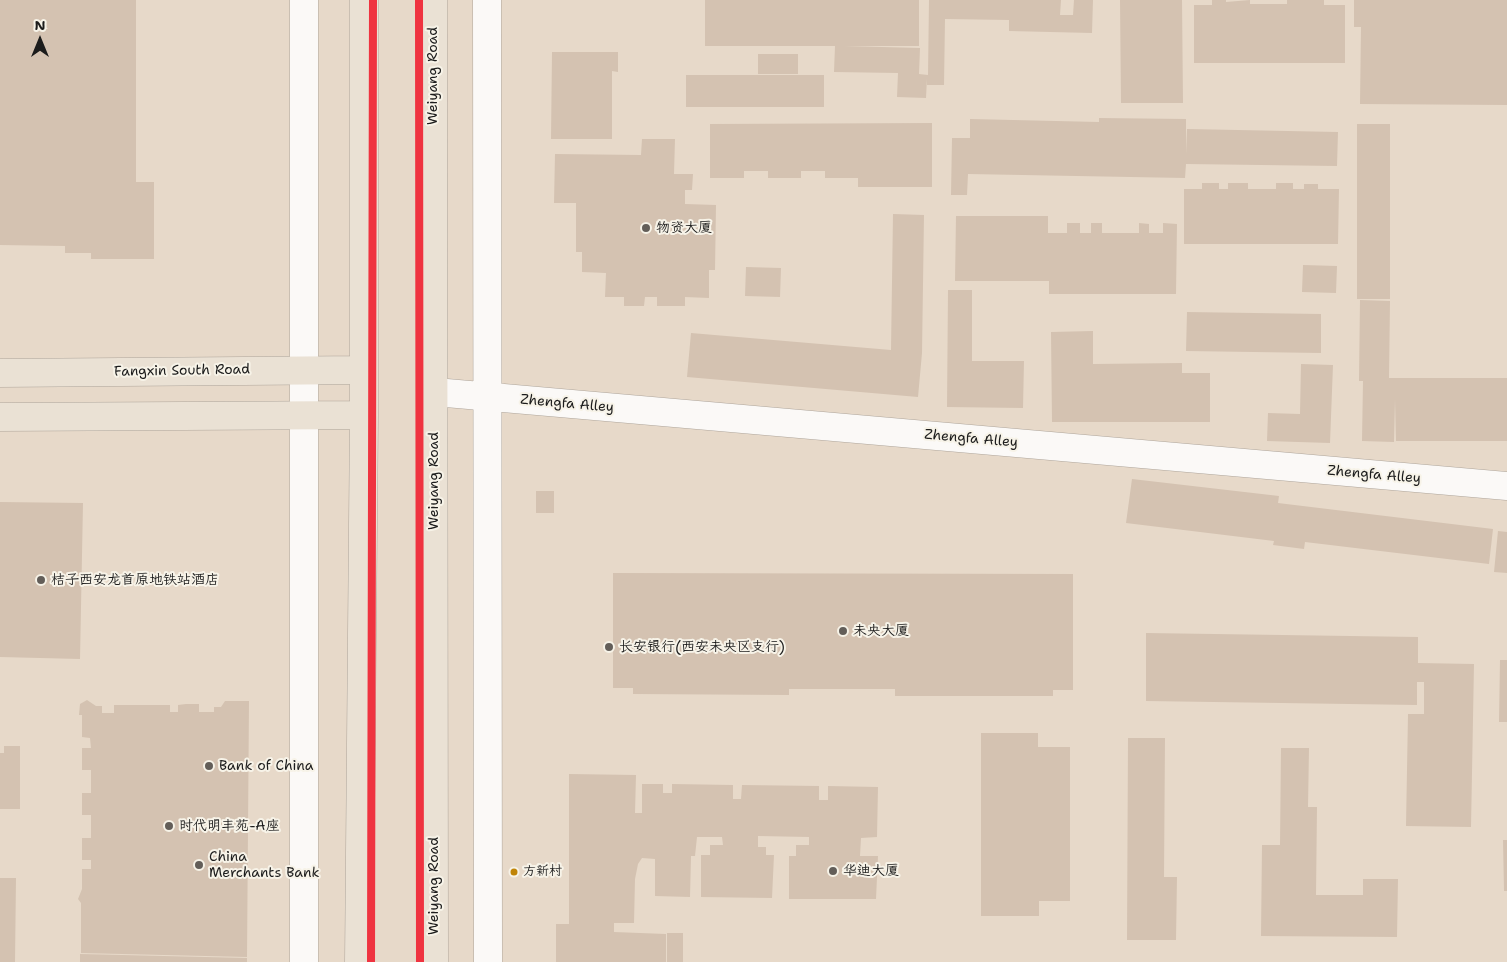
<!DOCTYPE html>
<html>
<head>
<meta charset="utf-8">
<style>
  body { margin:0 }
  #map { position:relative; width:1507px; height:962px; overflow:hidden; background:#e7d9c9; font-family:"Shantell Sans",sans-serif }
  canvas { display:block }
  .north { position:absolute; left:15px; top:15px; width:50px; height:50px; -webkit-text-stroke:4px #f7f3e8; paint-order:stroke; rotate:0deg; font-size:14px; font-weight:700; line-height:20px; text-align:center; color:#1c1c1c }
  .north::after { content:''; display:block; margin:auto; width:18px; height:22px; background:#1c1c1c; clip-path:polygon(50% 0,100% 100%,50% 72%,0 100%) }
</style>
</head>
<body>
<div id="map">
<canvas width="1507" height="962"></canvas>
<div class="north">N</div>
</div>
<script>
const g = document.querySelector('canvas').getContext('2d');
g.lineJoin = 'round';
function fillPath(path, color) {
  g.fillStyle = color;
  g.fill(path, 'evenodd');
}
function shape(rows) {
  const path = new Path2D();
  for (const r of rows) {
    path.moveTo(r[0], r[1]);
    for (let i = 2; i < r.length; i += 2) path.lineTo(r[i], r[i + 1]);
  }
  return path;
}
function trace(path, color, width, dash) {
  g.strokeStyle = color;
  g.lineWidth = width;
  g.lineCap = dash ? 'butt' : 'round';
  g.setLineDash(dash || []);
  g.stroke(path);
}
function write(font, color, halo, rows, align = 'center') {
  g.font = font + ' "Shantell Sans","LXGW WenKai TC",sans-serif';
  g.lineWidth = 4;
  g.setLineDash([]);
  g.textBaseline = 'middle';
  g.strokeStyle = halo;
  g.fillStyle = color;
  for (const [text, x, y, turn = 0] of rows) {
    g.save();
    g.translate(x, y);
    g.rotate((+turn || 0) * Math.PI / 180);
    g.textAlign = isNaN(turn) ? turn : align;
    if (halo) g.strokeText(text, 0, 0);
    g.fillText(text, 0, 0);
    g.restore();
  }
}
fillPath(shape([
  [0,0,136,0,136,182,154,182,154,259,91,259,91,253,65,253,65,246,0,245],
  [705,0,919,0,919,46,844,46,920,48,919,74,928,75,929,0,1061,0,1060,15,1073,15,1074,0,1093,0,1092,33,1009,31,1009,20,945,19,944,85,927,85,927,78,926,98,897,97,898,73,834,72,835,46,705,46],
  [1120,0,1182,0,1183,103,1121,103],
  [1212,0,1226,0,1226,2,1250,0,1250,4,1287,4,1287,0,1324,0,1324,5,1345,5,1345,63,1194,63,1194,5,1212,5],
  [1354,0,1507,0,1507,105,1360,104,1361,27,1354,27],
  [552,52,618,52,618,72,612,71,612,139,551,139],
  [758,54,798,54,798,74,758,74],
  [686,75,824,75,824,107,686,107],
  [1099,118,1186,119,1186,154,1187,129,1338,132,1337,166,1186,164,1185,178,968,174,967,195,951,195,952,138,970,138,970,119,1099,122],
  [932,123,932,187,858,187,858,178,825,178,825,171,801,171,801,178,768,178,768,171,744,171,744,178,710,178,710,124],
  [1357,124,1390,124,1390,299,1357,299],
  [642,139,675,139,674,174,693,174,692,190,685,190,685,204,716,205,715,270,709,270,709,298,685,297,685,306,657,306,657,297,645,297,644,306,624,306,624,297,605,297,606,273,582,272,582,252,576,252,576,203,554,203,555,154,641,155],
  [1202,183,1219,183,1219,189,1228,189,1228,183,1248,183,1248,189,1276,189,1276,183,1293,183,1293,189,1304,189,1304,184,1318,184,1318,189,1339,189,1338,244,1184,244,1184,189,1202,189],
  [893,214,924,215,922,353,918,397,687,377,691,333,891,350],
  [956,216,1048,216,1048,233,1067,233,1067,223,1080,223,1080,233,1091,233,1091,223,1102,223,1102,233,1139,233,1139,223,1149,224,1149,233,1163,233,1163,223,1177,224,1176,294,1049,294,1049,281,955,281],
  [1303,265,1337,266,1336,293,1302,292],
  [746,267,781,268,780,297,745,296],
  [948,290,972,290,972,361,1024,361,1023,408,947,407],
  [1360,300,1390,301,1389,378,1507,378,1507,441,1396,441,1395,399,1394,442,1362,441,1363,381,1359,381],
  [1187,312,1321,314,1321,353,1186,351],
  [1093,331,1093,364,1182,363,1182,373,1210,373,1210,422,1052,422,1051,332],
  [1301,364,1333,365,1330,443,1267,441,1268,413,1300,414],
  [1132,479,1279,496,1278,503,1493,529,1489,564,1305,542,1304,549,1273,545,1274,541,1126,523],
  [536,491,554,491,554,513,536,513],
  [0,502,83,503,80,659,0,657],
  [1498,531,1507,532,1507,573,1494,572],
  [613,573,1073,574,1073,690,1053,690,1053,696,895,696,895,689,789,689,789,695,633,694,633,688,613,688],
  [1146,633,1418,637,1418,663,1474,664,1471,827,1406,826,1408,714,1424,714,1424,682,1417,682,1417,705,1146,701],
  [1500,660,1507,660,1507,722,1499,722],
  [87,700,96,706,102,706,102,713,114,713,114,705,170,705,170,712,178,712,178,705,186,704,199,704,199,712,214,712,214,707,221,707,225,701,249,701,247,957,81,953,81,903,78,899,82,889,82,869,91,869,91,860,82,860,82,838,91,838,91,815,82,815,82,793,91,793,91,770,82,770,82,748,91,748,90,738,82,737,82,715,79,715,80,704],
  [981,733,1038,733,1038,747,1070,747,1070,901,1039,901,1039,916,981,916],
  [1128,738,1165,738,1164,877,1177,877,1176,940,1127,940],
  [4,746,20,746,20,809,0,809,0,753,4,753],
  [1281,748,1309,748,1308,807,1317,807,1316,895,1363,895,1363,879,1398,879,1397,937,1261,936,1262,845,1280,845],
  [569,774,636,775,635,813,642,813,642,784,663,784,663,793,672,793,672,784,733,785,733,799,741,799,742,785,819,786,819,800,828,800,828,786,878,787,877,837,861,838,860,856,878,856,876,899,789,899,789,856,796,856,796,845,809,845,809,837,758,836,758,847,766,847,766,855,774,855,772,898,701,897,701,855,710,855,710,845,723,845,722,837,697,837,695,856,691,856,690,897,655,896,655,859,642,858,638,864,635,879,634,923,614,923,614,932,666,934,666,962,556,962,556,924,569,924],
  [1503,840,1507,840,1507,891,1504,891],
  [0,878,16,878,15,962,0,962],
  [667,933,683,933,683,962,667,962],
  [80,954,247,958,247,962,80,962]
]), '#d4c2b1');
const minor = shape([
  [304,0,304,962],
  [487,0,488,962],
  [435,392,1507,486]
]);
const major = shape([
  [433,0,434,962],
  [0,373,364,370],
  [0,417,364,415],
  [359,962,364,415,364,0]
]);
trace(minor, '#aea59b', 29);
trace(major, '#aea59b', 29);
trace(minor, '#fbf9f7', 28);
trace(major, '#eae1d4', 28);
trace(shape([
  [419,0,420,962],
  [371,962,373,0]
]), '#ef3340', 8);
for (const [x, y, r, color] of [
  [646,228,5,"#635e59"],
  [41,580,5,"#635e59"],
  [843,631,5,"#635e59"],
  [609,647,5,"#635e59"],
  [209,766,5,"#635e59"],
  [169,826,5,"#635e59"],
  [199,865,5,"#635e59"],
  [833,871,5,"#635e59"],
  [514,872,4.5,"#c08407"]
]) {
  const dot = new Path2D();
  dot.arc(x, y, r, 0, 2 * Math.PI);
  g.fillStyle = color;
  g.fill(dot);
  trace(dot, '#f7f3e8', 2);
}
write('13px', '#1c1c1c', '#f7f3e8', [
  ["方新村",523,872]
], 'left');
write('14px', '#1c1c1c', '#f7f3e8', [
  ["Weiyang Road",433,76,-90],
  ["Fangxin South Road",182,371,-1],
  ["Zhengfa Alley",567,404,5],
  ["Zhengfa Alley",971,439,5],
  ["Zhengfa Alley",1374,475,5],
  ["Weiyang Road",434,481,-90],
  ["Weiyang Road",434,886,-90]
]);
write('14px', '#1c1c1c', '#f7f3e8', [
  ["物资大厦",656,228],
  ["桔子西安龙首原地铁站酒店",51,580],
  ["未央大厦",853,631],
  ["长安银行(西安未央区支行)",619,647],
  ["Bank of China",219,766],
  ["时代明丰苑-A座",179,826],
  ["China",209,857],
  ["Merchants Bank",209,873],
  ["华迪大厦",843,871]
], 'left');
</script>
</body>
</html>
